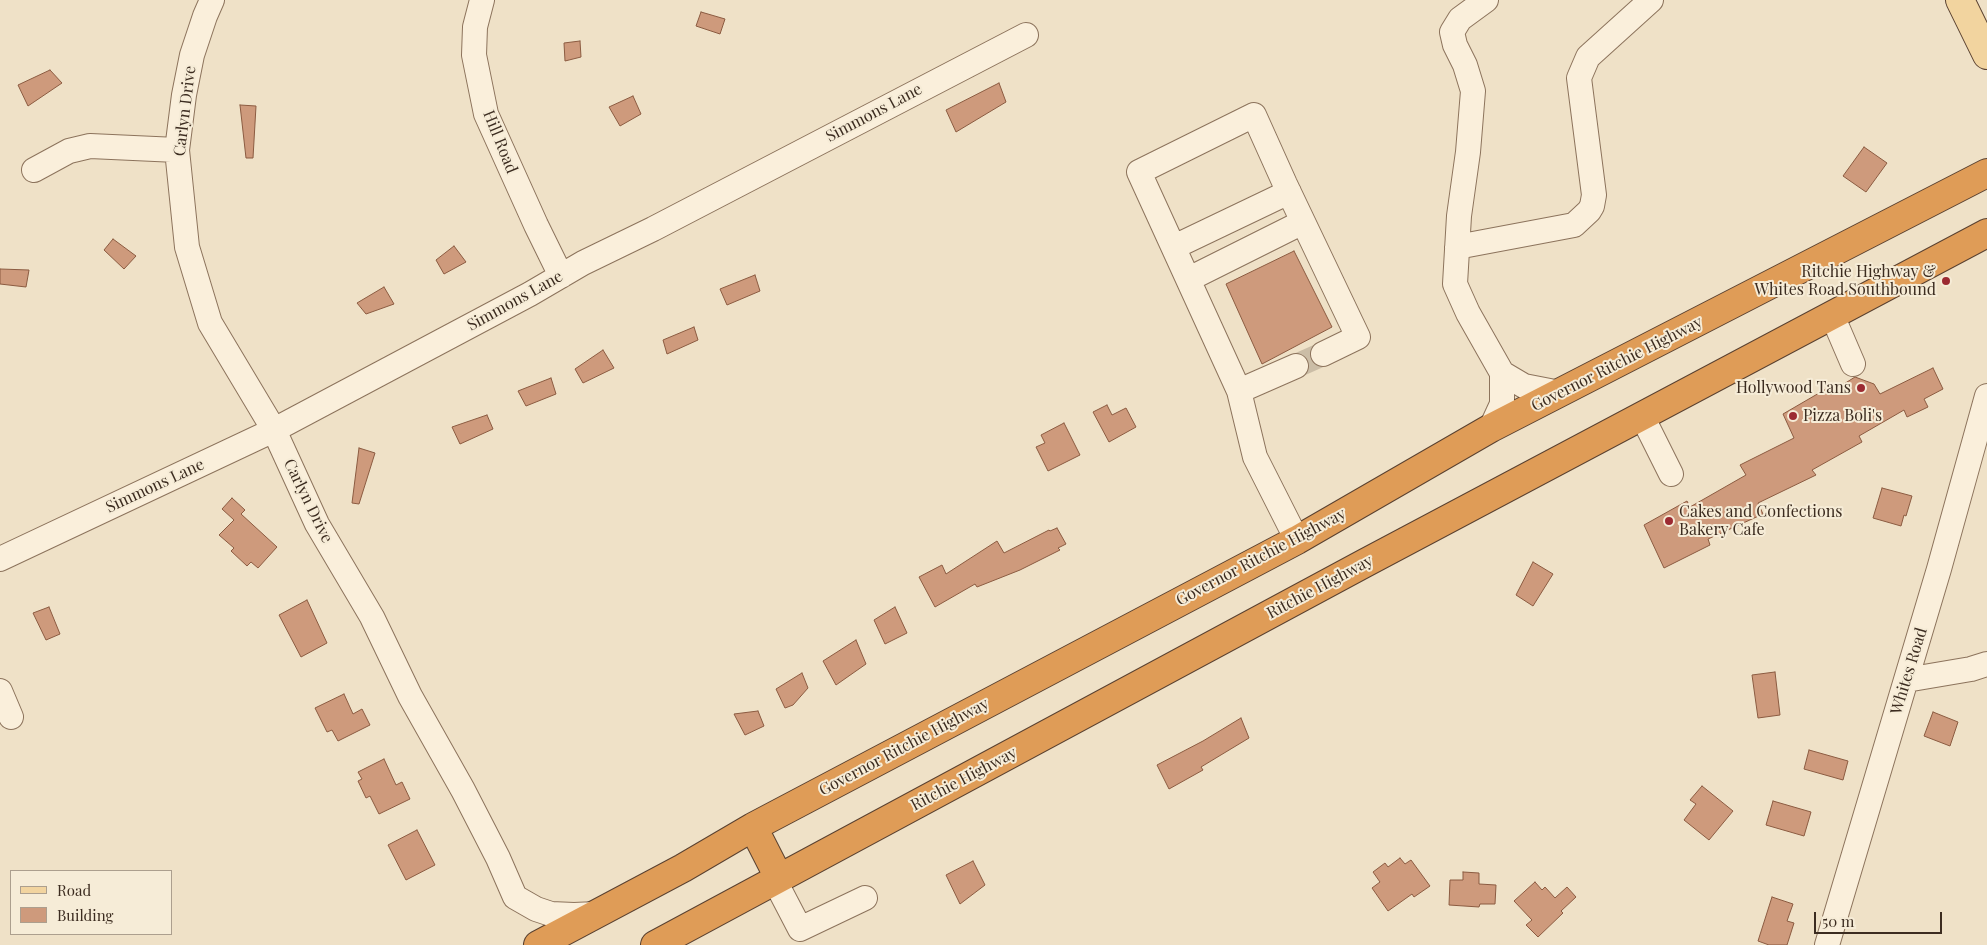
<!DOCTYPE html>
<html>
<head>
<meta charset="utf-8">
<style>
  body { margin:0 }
  #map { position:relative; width:1987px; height:945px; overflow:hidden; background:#efe1c7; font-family:"Playfair Display",serif }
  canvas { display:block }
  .legend { position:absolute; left:10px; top:870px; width:162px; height:65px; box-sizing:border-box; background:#f6ecd7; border:1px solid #ac9f8e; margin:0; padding:6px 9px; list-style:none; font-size:15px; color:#3c2c20 }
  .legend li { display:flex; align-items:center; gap:10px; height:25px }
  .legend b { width:25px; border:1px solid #ac9f8e }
  .scale { position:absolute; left:1814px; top:912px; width:128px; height:22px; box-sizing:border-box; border:2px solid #3c2c20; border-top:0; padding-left:6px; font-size:15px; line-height:18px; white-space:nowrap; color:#3c2c20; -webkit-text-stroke:4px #f6ecd7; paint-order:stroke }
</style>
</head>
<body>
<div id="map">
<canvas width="1987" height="945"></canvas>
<ul class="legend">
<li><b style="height:6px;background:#f2d49f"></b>Road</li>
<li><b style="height:14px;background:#ce9a7c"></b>Building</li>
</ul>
<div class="scale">50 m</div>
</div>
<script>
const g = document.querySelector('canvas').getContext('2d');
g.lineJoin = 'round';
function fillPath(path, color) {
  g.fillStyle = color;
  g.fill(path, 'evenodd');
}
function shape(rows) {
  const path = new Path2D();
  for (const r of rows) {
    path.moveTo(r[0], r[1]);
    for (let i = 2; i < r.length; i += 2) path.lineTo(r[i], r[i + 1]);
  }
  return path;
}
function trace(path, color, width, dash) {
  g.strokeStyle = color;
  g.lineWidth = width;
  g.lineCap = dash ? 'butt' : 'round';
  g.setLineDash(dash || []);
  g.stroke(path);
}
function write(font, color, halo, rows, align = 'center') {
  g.font = font + ' "Playfair Display",serif';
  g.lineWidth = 4;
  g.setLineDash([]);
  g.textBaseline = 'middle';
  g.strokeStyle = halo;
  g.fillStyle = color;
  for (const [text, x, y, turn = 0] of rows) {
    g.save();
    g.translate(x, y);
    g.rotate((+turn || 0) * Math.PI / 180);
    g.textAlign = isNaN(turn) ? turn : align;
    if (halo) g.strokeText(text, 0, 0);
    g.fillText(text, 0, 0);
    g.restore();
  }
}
const building = shape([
  [701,12,725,19,720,34,696,26,701,12],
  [580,41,581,57,565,61,564,43,580,41],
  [50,70,62,83,28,106,18,85,50,70],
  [999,83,1006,102,956,132,946,110,999,83],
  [633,96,641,114,620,126,609,107,633,96],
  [240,105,256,106,253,158,246,158,240,105],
  [1864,147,1887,163,1866,192,1843,176,1864,147],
  [113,239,136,256,124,269,104,250,113,239],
  [454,246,466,262,444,274,436,260,454,246],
  [1294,251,1332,327,1262,364,1226,284,1294,251],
  [0,269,29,270,26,287,0,284,0,269],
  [755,275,760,291,727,305,720,289,755,275],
  [384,287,394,304,366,314,357,303,384,287],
  [694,327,698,340,667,354,663,340,694,327],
  [603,350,614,368,583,383,575,369,603,350],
  [1933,368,1943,389,1924,399,1928,407,1907,417,1904,410,1859,436,1862,442,1812,470,1816,475,1758,503,1763,514,1708,539,1710,545,1664,568,1644,525,1687,501,1690,507,1746,475,1740,465,1794,438,1783,414,1826,389,1831,392,1855,377,1874,384,1880,394,1933,368],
  [551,378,556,394,526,406,518,391,551,378],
  [1107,405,1112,415,1126,408,1136,427,1109,442,1093,412,1107,405],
  [487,415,493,429,460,444,452,427,487,415],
  [1064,423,1080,455,1048,471,1036,447,1045,443,1041,435,1064,423],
  [359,448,375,453,359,504,352,503,359,448],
  [1882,488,1912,496,1906,516,1904,515,1901,526,1873,518,1882,488],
  [232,498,245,510,241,514,277,547,258,568,251,562,247,566,231,551,234,548,219,535,234,520,222,509,232,498],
  [1057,528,1066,544,1058,548,1060,550,1020,570,977,587,975,584,935,607,919,577,942,565,946,574,997,541,1004,553,1049,530,1050,531,1057,528],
  [1533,562,1553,574,1533,606,1516,595,1533,562],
  [307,600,327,643,301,657,279,615,307,600],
  [49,607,60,634,46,640,33,613,49,607],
  [895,607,907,633,885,644,874,620,895,607],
  [856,640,866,664,836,685,823,661,856,640],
  [1775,672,1780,715,1758,718,1752,675,1775,672],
  [802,673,808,688,793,705,785,708,776,689,802,673],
  [344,694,353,714,362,709,370,725,338,741,332,730,327,732,315,708,344,694],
  [758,711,764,726,745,735,734,714,758,711],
  [1933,712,1958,722,1950,746,1924,736,1933,712],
  [1241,718,1249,738,1201,767,1203,770,1169,789,1157,765,1203,741,1241,718],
  [1809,750,1848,761,1843,780,1804,769,1809,750],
  [384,759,396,785,402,782,410,799,379,814,370,796,366,798,358,781,362,779,358,772,384,759],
  [1702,786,1733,811,1709,840,1684,820,1696,804,1690,800,1702,786],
  [1773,801,1811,812,1804,836,1766,825,1773,801],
  [417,830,435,865,406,880,388,845,417,830],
  [1400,858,1405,864,1411,860,1430,886,1414,897,1412,894,1388,911,1372,888,1380,882,1373,872,1385,863,1388,867,1400,858],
  [973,861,985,885,960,904,946,875,973,861],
  [1463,872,1479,873,1479,884,1496,885,1495,904,1480,904,1479,907,1449,905,1450,880,1463,880,1463,872],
  [1535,882,1542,890,1545,887,1555,898,1567,887,1576,897,1561,911,1563,913,1538,937,1526,925,1532,920,1514,901,1535,882],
  [1772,897,1793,904,1787,921,1794,923,1787,945,1769,945,1758,941,1772,897]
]);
fillPath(building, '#ce9a7c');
trace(building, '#8b5b41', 1);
trace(shape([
  [1296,366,1323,354]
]), '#cbbda6', 24, [24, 12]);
const minor = shape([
  [212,0,205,16,192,55,184,95,177,150,187,247,210,323,274,430,317,524,372,617,410,696,463,790,498,858,515,897,536,909,551,914,574,915,596,914],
  [482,0,475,27,474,55,486,114,536,225,561,276],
  [1486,0,1460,19,1452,32,1455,45,1465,65,1473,91,1468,152,1459,216,1455,284,1468,313,1502,373,1502,404,1491,428],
  [34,170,69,151,90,146,177,150],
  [1174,247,1289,192],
  [1457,247,1574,225,1589,211,1592,206,1594,195,1579,78,1588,57,1651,0],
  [1189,279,1303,222],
  [1832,315,1853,364],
  [1502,373,1524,386,1560,393],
  [1239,391,1296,366],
  [1642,416,1671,474],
  [1297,540,1255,457,1239,391,1139,172,1254,115,1285,184,1358,337,1323,354],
  [0,559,274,430,530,294,583,263,653,229,1026,35],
  [1906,680,1971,669,1987,664],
  [0,691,11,717],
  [775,881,800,929,865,898],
  [1827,945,1939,569,1987,396]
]);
const major = shape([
  [1960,0,1987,55]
]);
const highway = shape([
  [753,827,779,878],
  [538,945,683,868,753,827,1297,540,1491,428,1987,173],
  [655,945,1365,563,1987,233]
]);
trace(minor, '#8c735c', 26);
trace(major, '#5a4130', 30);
trace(highway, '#5a4130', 30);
trace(minor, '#faefdb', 24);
trace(major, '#f2d49f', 28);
trace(highway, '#df9c57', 28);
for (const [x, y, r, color] of [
  [1946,281,5,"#9c2a31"],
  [1861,388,5,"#9c2a31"],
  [1793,416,5,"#9c2a31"],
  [1669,521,5,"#9c2a31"]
]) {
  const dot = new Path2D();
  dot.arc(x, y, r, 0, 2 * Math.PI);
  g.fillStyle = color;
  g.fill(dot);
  trace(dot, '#f6ecd7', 2);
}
write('16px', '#3c2c20', '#f6ecd7', [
  ["Carlyn Drive",185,111,-83],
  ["Simmons Lane",874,113,-28],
  ["Hill Road",500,142,68],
  ["Simmons Lane",515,301,-29],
  ["Governor Ritchie Highway",1617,364,-27],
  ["Simmons Lane",155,486,-25],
  ["Carlyn Drive",308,501,64],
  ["Governor Ritchie Highway",1261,557,-28],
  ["Ritchie Highway",1320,587,-28],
  ["Whites Road",1909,671,-73],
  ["Governor Ritchie Highway",904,747,-28],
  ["Ritchie Highway",964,779,-28]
]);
write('16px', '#3c2c20', '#f6ecd7', [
  ["Ritchie Highway &",1936,272],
  ["Whites Road Southbound",1936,290],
  ["Hollywood Tans",1851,388],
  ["Pizza Boli's",1803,416,"left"],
  ["Cakes and Confections",1679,512,"left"],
  ["Bakery Cafe",1679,530,"left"]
], 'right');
</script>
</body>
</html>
